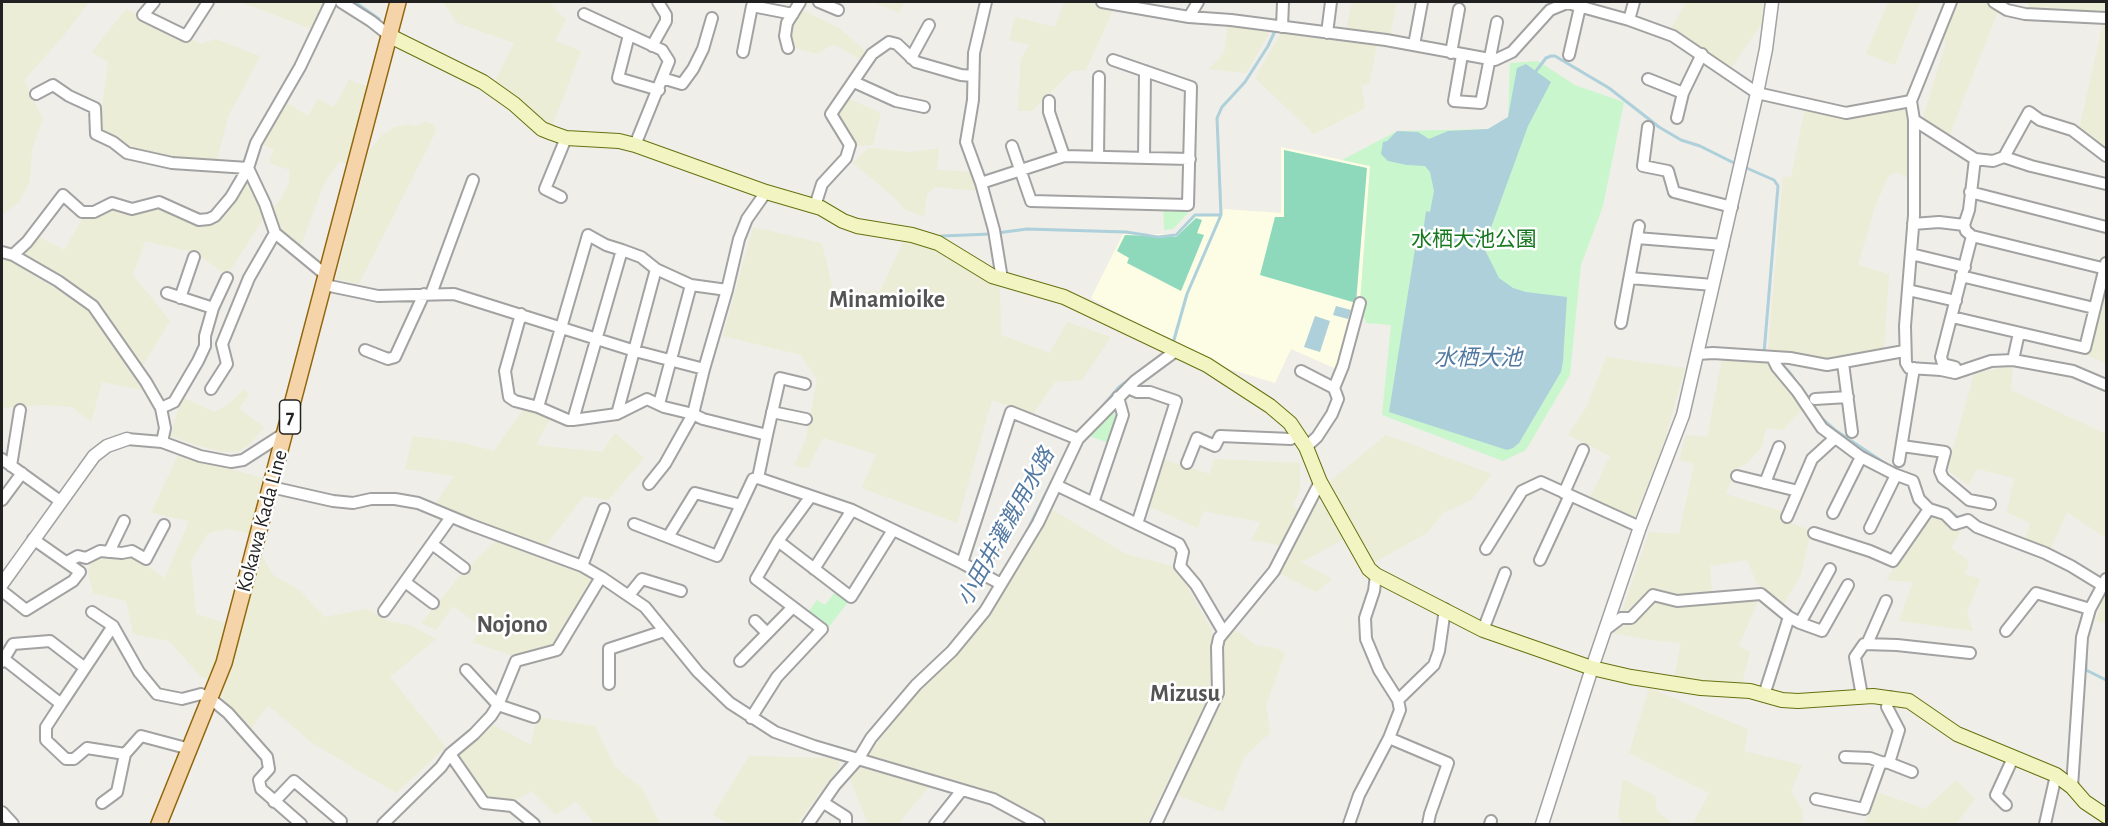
<!DOCTYPE html>
<html>
<head>
<meta charset="utf-8">
<style>
  body { margin:0 }
  #map { position:relative; width:2108px; height:826px; overflow:hidden; background:#f0eee8; font-family:"Alegreya Sans",sans-serif }
  canvas { display:block }
  .frame { position:absolute; inset:0; border:3px solid #212121; pointer-events:none }
</style>
</head>
<body>
<div id="map">
<canvas width="2108" height="826"></canvas>
<div class="frame"></div>
</div>
<script>
const g = document.querySelector('canvas').getContext('2d');
g.lineJoin = 'round';
function fillPath(path, color) {
  g.fillStyle = color;
  g.fill(path, 'evenodd');
}
function shape(rows) {
  const path = new Path2D();
  for (const r of rows) {
    path.moveTo(r[0], r[1]);
    for (let i = 2; i < r.length; i += 2) path.lineTo(r[i], r[i + 1]);
  }
  return path;
}
function trace(path, color, width, dash) {
  g.strokeStyle = color;
  g.lineWidth = width;
  g.lineCap = dash ? 'butt' : 'round';
  g.setLineDash(dash || []);
  g.stroke(path);
}
function write(font, color, halo, rows, align = 'center') {
  g.font = font + ' "Alegreya Sans","Noto Sans JP",sans-serif';
  g.lineWidth = 5;
  g.setLineDash([]);
  g.textBaseline = 'middle';
  g.strokeStyle = halo;
  g.fillStyle = color;
  for (const [text, x, y, turn = 0] of rows) {
    g.save();
    g.translate(x, y);
    g.rotate((+turn || 0) * Math.PI / 180);
    g.textAlign = isNaN(turn) ? turn : align;
    if (halo) g.strokeText(text, 0, 0);
    g.fillText(text, 0, 0);
    g.restore();
  }
}
fillPath(shape([
  [1281,147,1370,166,1360,303,1336,369,1291,349,1275,383,1229,369,1175,341,1187,296,1224,209,1281,213],
  [1194,216,1219,216,1185,295,1172,339,1141,326,1091,298,1123,234,1175,234]
]), '#fdfde5');
fillPath(shape([
  [2,2,89,2,64,35,24,80,43,119,32,149,30,181,19,202,2,215],
  [241,2,323,2,325,5,312,29],
  [443,2,549,2,566,20,555,41,581,51,553,124,539,120,494,83,514,43,457,23],
  [874,2,904,2,899,13],
  [1064,2,1086,2,1113,10,1086,70,1072,71,1032,111,1018,111,1021,59,1029,45,1009,40,1015,17,1055,27],
  [1352,2,1397,2,1390,36,1346,29],
  [1686,2,1763,2,1762,23,1732,67,1670,30],
  [1888,2,1920,2,1895,65,1866,54],
  [1954,2,1989,2,1999,9,1949,136,1923,118,1946,42,1941,39],
  [2027,2,2106,2,2106,15,2029,9],
  [126,9,201,44,215,39,260,56,228,117,216,164,173,159,122,146,99,132,108,62,92,52],
  [802,10,839,28,868,53,863,61,837,46,832,45,817,54,792,47,789,37,790,24],
  [2103,23,2106,23,2106,151,2079,129],
  [1228,25,1271,30,1246,73,1209,69,1224,53],
  [1281,33,1377,44,1370,82,1361,86,1365,108,1314,134,1255,78],
  [349,80,369,87,348,164,339,162,324,184,299,250,275,226,272,209,282,198,289,182,290,170,269,163,274,150,260,143,287,103,308,116,318,99,334,107],
  [847,98,881,113,873,145,854,146,835,113],
  [1897,108,1906,111,1908,119,1910,180,1897,172,1888,177,1875,207,1858,265,1889,274,1884,350,1840,358,1818,358,1768,349,1783,176,1791,177,1805,109,1845,117],
  [426,121,435,126,436,131,359,284,336,279,369,151,382,135,395,127,408,124,417,126],
  [868,148,911,152,939,148,937,170,971,172,978,191,935,187,927,194,924,217,904,209,895,198,853,163],
  [249,178,264,218,227,275,196,253,145,241,133,275,170,321,142,367,91,299,22,253,38,236,64,250,83,218,112,206,160,206,189,221,212,224],
  [753,227,822,243,834,294,880,291,904,240,935,247,1000,287,1001,335,1050,353,1067,322,1111,337,1082,380,1055,382,1033,414,992,400,957,523,862,488,876,454,823,438,808,468,794,466,806,438,817,380,801,355,723,336],
  [2,259,11,261,90,310,147,391,102,382,91,422,72,407,44,405,2,408],
  [2106,280,2106,363,2087,355],
  [1606,357,1685,368,1665,439,1635,518,1590,498,1610,456,1568,435,1587,406],
  [1722,359,1770,361,1803,409,1783,430,1766,428,1762,446,1749,462,1736,469,1726,494,1784,512,1782,519,1811,531,1801,575,1783,605,1757,584,1747,560,1710,566,1712,595,1677,597,1650,592,1621,615,1649,532,1679,534,1694,464,1679,460,1686,435,1707,437],
  [2013,365,2011,390,2106,434,2106,538,2067,512,2050,550,2025,540,2030,523,2007,512,2014,478,1977,469,1968,485,1947,470,1974,374],
  [243,390,249,394,239,409,264,427,251,443,238,452,223,452,196,445,170,436,182,397,214,412,229,404],
  [525,407,550,418,536,445,602,452,615,433,644,458,608,500,584,496,545,547,435,504,454,476,405,469,413,436,463,443,494,451],
  [1386,435,1492,474,1471,500,1443,513,1428,532,1374,563,1341,508,1330,481],
  [178,455,263,478,251,534,229,529,208,533,191,561,196,614,229,624,211,680,201,677,169,641,133,634,126,601,93,593,88,573,91,563,99,559,109,558,120,560,133,557,165,578,189,521,151,513],
  [1162,459,1210,474,1214,459,1300,463,1300,491,1292,506,1301,511,1282,546,1251,540,1261,522,1203,511,1198,528,1148,506],
  [1316,501,1329,507,1345,539,1301,562,1332,579,1316,592,1277,572],
  [1051,509,1126,554,1176,567,1212,630,1210,695,1147,824,1053,824,995,792,868,755,915,694,988,619],
  [1931,517,1942,517,1954,527,1962,529,1951,548,1969,561,1965,574,1980,579,1967,612,1973,631,1899,621,1913,582,1886,580],
  [495,541,593,578,554,645,514,656,472,642,483,628,453,606,436,630,421,623,459,577],
  [262,555,272,574,299,590,325,617,367,609,388,621,410,625,436,639,390,677,446,747,396,793,311,742,268,705,250,731,220,694,236,648],
  [2106,591,2106,623,2096,621,2105,593],
  [1759,598,1739,646,1750,652,1742,684,1708,682,1674,677,1681,643,1644,639,1612,633,1633,620,1654,600,1693,606],
  [1233,628,1256,645,1279,649,1285,654,1266,705,1270,733,1244,757,1223,812,1176,795,1222,699,1225,683,1223,642],
  [1649,688,1748,729,1744,751,1802,765,1791,791,1803,811,1802,824,1693,824,1709,793,1629,753],
  [537,717,595,726,614,766,642,788,660,824,595,824,576,801,556,815,532,791,513,802,485,800,457,755,490,723,531,745],
  [749,756,838,758,840,766,797,824,729,824,713,815],
  [861,764,931,785,905,815,900,824,868,824,849,776],
  [1623,779,1655,796,1657,811,1673,824,1622,824,1618,816],
  [1956,780,1975,799,1956,824,1864,824,1877,792,1925,809]
]), '#ebedd6');
fillPath(shape([
  [1538,61,1575,85,1624,102,1603,206,1581,265,1570,375,1526,450,1503,461,1382,415,1391,325,1366,323,1360,303,1370,166,1342,160,1397,131,1488,129,1508,117,1510,63],
  [1163,208,1187,208,1188,213,1173,229,1164,230],
  [1111,412,1118,416,1109,443,1089,436],
  [836,591,849,601,828,628,808,612,817,600,825,605]
]), '#caf6ce');
fillPath(shape([
  [1284,150,1367,168,1356,303,1260,275,1275,217,1284,217],
  [1196,218,1202,220,1197,233,1204,235,1181,291,1127,263,1129,258,1117,251,1125,235,1176,237]
]), '#8ed8bc');
fillPath(shape([
  [1526,64,1551,82,1528,126,1485,244,1485,250,1499,278,1513,288,1526,292,1567,297,1563,361,1561,372,1519,443,1513,448,1507,450,1389,412,1415,249,1421,247,1426,211,1430,212,1434,191,1430,172,1425,166,1407,165,1388,161,1381,154,1383,142,1387,141,1397,131,1418,132,1429,139,1448,131,1488,129,1508,117,1517,68],
  [1336,306,1351,310,1348,319,1333,315],
  [1315,316,1330,321,1320,352,1304,347]
]), '#add0da');
trace(shape([
  [355,2,379,19],
  [1536,71,1546,58,1551,56,1555,56,1609,88,1659,127,1681,140,1700,146,1736,164],
  [1742,166,1774,180,1778,186,1764,353],
  [997,233,1027,229,1126,232,1158,237,1176,235,1195,215,1221,215],
  [942,236,991,234],
  [1174,340,1187,294,1221,215,1217,118,1222,107,1245,82,1268,46,1275,31,1278,12],
  [1780,362,1791,374,1800,387],
  [1101,408,1119,387,1130,379],
  [1820,417,1835,430,1886,464],
  [1949,511,1960,519],
  [1023,539,1052,481],
  [2086,649,2086,670,2106,680],
  [838,774,849,760]
]), '#add0da', 3);
const minor = shape([
  [154,2,143,15,186,36,208,2],
  [341,2,371,21,390,36],
  [819,2,838,10],
  [986,2,974,53,973,100,966,142,981,183,994,230,1002,279],
  [1102,2,1189,17,1231,20,1386,40,1495,60,1512,52,1550,10,1567,3],
  [1564,2,1629,20,1673,36,1757,93,1846,113,1911,101],
  [1951,2,1911,101,1914,120,1914,215,1905,326,1906,363,1909,368,1941,370,1955,373,1991,361,2013,360,2073,371,2106,385],
  [1994,2,2007,10,2025,14,2106,18],
  [584,14,662,50,669,61,635,145],
  [1189,17,1198,2],
  [1629,20,1634,2],
  [1282,27,1283,2],
  [1327,33,1331,2],
  [629,35,618,78,659,90],
  [1414,45,1422,2],
  [652,46,666,21,666,15,658,2],
  [788,48,785,36,787,23,800,2],
  [743,52,752,6,793,14],
  [1451,53,1459,9],
  [1462,55,1454,101,1481,103,1497,22],
  [1569,55,1580,7],
  [911,58,929,25],
  [662,78,682,84,693,69,703,49,712,18],
  [1648,79,1683,93],
  [854,82,896,101,924,107],
  [36,94,53,85,69,96,95,108,96,134,113,142,127,153,172,163,248,168,265,204,275,233,327,276],
  [1049,101,1049,112,1064,156],
  [1677,118,1683,93,1702,54],
  [1914,120,1975,159,1993,161,2004,157,2029,112,2040,120,2072,130,2106,156],
  [1648,127,1643,166,1668,171,1674,192,1732,207],
  [1012,146,1031,201,1188,205,1191,87,1113,60],
  [1098,157,1099,77],
  [2004,157,2031,166,2106,184],
  [1144,158,1145,71],
  [981,183,1064,156,1190,159],
  [766,192,747,219,739,239,727,290,704,369,693,414,703,419,767,435,758,478,852,510,962,563,1011,412,1078,439],
  [1970,192,2106,227],
  [561,197,545,189,566,138],
  [815,206,822,184,846,158,850,145,831,114,872,54,889,42,897,44,916,62,961,75,973,76],
  [1913,224,1939,222,1964,225],
  [1972,236,2106,269],
  [1637,238,1723,245],
  [622,250,573,420,568,420,538,407,588,235,606,245,622,250,641,257,656,269,691,285,727,290],
  [2,252,13,255,27,242,63,195,82,212,94,212,112,203,132,209,159,202,199,220,209,219,215,216,231,197,248,168,256,143,300,67,331,2],
  [1911,254,1965,267],
  [13,255,58,281,93,306,146,382,161,408,165,428,162,442],
  [1961,276,2094,308],
  [1630,278,1713,285],
  [325,285,378,296,454,294,635,351,704,369],
  [1908,290,1956,301],
  [167,293,213,308],
  [431,294,473,180],
  [180,298,194,257],
  [521,314,505,371,509,397,515,401,538,407],
  [1952,317,2085,348,2106,263],
  [1621,323,1639,226],
  [365,350,388,359,395,357,424,294],
  [1698,354,1713,353,1790,358,1827,365,1904,351],
  [1772,357,1777,367,1797,391,1822,428,1861,457,1894,474,1913,481,1919,499,1929,509,1945,514,1955,524,1968,520,1977,527,2045,553,2071,566,2102,585],
  [2013,360,2019,333],
  [1843,363,1852,432],
  [1955,367,1943,364,1941,357,1972,236,1966,231,1964,225,1969,210,1975,159],
  [1301,371,1334,388],
  [1128,388,1137,392,1150,392,1176,401,1137,524],
  [211,389,227,364,222,344,249,278,275,233],
  [1815,399,1848,397],
  [659,404,691,285],
  [161,408,174,402,198,361,205,346,205,336,213,308,227,278],
  [772,412,806,419],
  [617,414,656,269],
  [573,420,617,414,647,399,664,407,693,414,665,464,649,484],
  [767,435,780,378,805,384],
  [127,439,162,442,200,456,231,462,243,460,285,433],
  [1902,446,1945,452,1940,471,1943,478,1969,500,1990,504],
  [1306,447,1317,437,1332,414,1338,399,1334,388,1343,366,1360,303],
  [2,459,60,501],
  [1899,461,1914,368],
  [1187,463,1197,438,1215,446,1220,436,1291,439,1298,435],
  [11,466,20,410],
  [1737,476,1798,491],
  [1765,483,1779,447],
  [1056,485,1179,544,1183,552,1180,566,1196,585,1223,631],
  [271,487,333,501,353,503,371,499,395,499,418,503,471,525,582,566,601,577,645,607,698,672,730,703,775,732,814,746,993,799,1039,824],
  [1564,493,1583,450],
  [811,496,778,541,851,597,893,530],
  [2,500,22,473],
  [1093,503,1123,415,1118,397],
  [1833,513,1861,457],
  [1787,517,1812,459,1835,438],
  [634,524,717,556,753,479,758,478],
  [1870,528,1896,475],
  [1814,533,1870,551,1893,561,1929,509],
  [668,537,695,493,741,505],
  [432,544,464,568],
  [1486,549,1522,491,1541,482,1640,527],
  [109,552,124,521],
  [1540,560,1570,495],
  [67,562,78,556,86,558,100,551,122,553,132,551,146,559,164,525],
  [962,563,1001,584],
  [582,566,604,509],
  [814,569,852,510],
  [980,572,999,535],
  [405,582,433,603],
  [2,591,26,610,73,581,80,572,33,539],
  [629,595,642,579,681,591],
  [384,611,451,517],
  [92,612,113,626],
  [1789,617,1800,623,1822,631,1848,585],
  [755,621,767,633],
  [1800,623,1830,569],
  [1483,630,1505,573],
  [1605,630,1621,618,1631,618,1653,595,1677,601,1761,594,1789,617,1764,695],
  [2006,631,2036,593,2090,609],
  [1867,644,1886,601],
  [4,659,61,704,46,727,46,740,66,759,74,759,87,748,125,754],
  [740,661,793,607],
  [2,662,13,644,50,641,85,668],
  [466,670,498,705,534,717],
  [609,684,609,649,664,631],
  [1862,696,1855,657,1864,644,1897,645,1970,653],
  [1398,700,1434,665,1439,651,1445,609],
  [61,704,113,626,139,672,157,694,182,699,201,694,211,699,228,713,267,757,269,769,259,780,261,789,301,824],
  [751,718,777,677,822,629,756,579,778,541],
  [1389,738,1448,763,1430,814,1428,824],
  [450,754,484,803,512,806,534,824],
  [1845,757,1870,758,1881,762],
  [1889,763,1912,772],
  [2072,787,2082,637,2090,609,2106,579],
  [1816,799,1864,809,1881,762,1889,763,1899,730,1887,707,1890,697],
  [274,802,294,781,341,821],
  [102,803,117,792,125,754,141,736,190,749],
  [824,803,846,817,846,824],
  [2006,805,1996,795,2013,758],
  [2,812,13,824],
  [383,824,441,767,450,754,474,734,491,716,498,705,516,661,557,650,601,577],
  [808,824,835,785,859,758,871,738,916,685,952,651,985,611,1038,523,1078,439,1135,381,1177,350],
  [935,824,962,790],
  [1156,824,1218,693,1217,647,1219,638,1274,571,1320,482],
  [1349,824,1359,795,1389,738,1400,710,1398,700,1379,670,1366,639,1365,618,1374,591,1376,575],
  [1490,824,1491,821],
  [2045,824,2056,775]
]);
const tertiary = shape([
  [2,584,94,456,107,446,127,439],
  [1542,824,1592,668,1640,527,1683,415,1757,93,1766,49,1772,2]
]);
const secondary = shape([
  [390,36,483,82,514,104,542,129,552,133,566,138,619,141,635,145,766,192,821,208,843,221,857,226,912,235,938,243,992,276,1064,297,1207,365,1270,406,1290,423,1306,447,1320,482,1369,569,1376,575,1483,630,1592,668,1631,677,1701,688,1750,691,1782,700,1798,701,1873,696,1909,701,1957,734,2056,775,2072,787,2085,802,2106,816]
]);
const primary = shape([
  [159,824,224,663,398,2]
]);
trace(minor, '#a2a2a2', 14);
trace(tertiary, '#a2a2a2', 15);
trace(secondary, '#66710f', 16);
trace(primary, '#91660d', 18);
trace(minor, '#fff', 10);
trace(tertiary, '#fff', 12);
trace(secondary, '#f2f5c2', 14);
trace(primary, '#f5d4a9', 15);
for (const [x, y, w] of [
  [290,417,21]
]) {
  const box = new Path2D();
  box.roundRect(x - w / 2, y - 17, w, 34, 4.5);
  g.fillStyle = '#fff';
  g.fill(box);
  trace(box, '#212121', 1.5);
}
write('bold 20px', '#212121', null, [
  ["7",290,417]
]);
write('21px', '#15781e', '#fff', [
  ["水栖大池公園",1474,240]
]);
write('21px', '#212121', '#fff', [
  ["Kokawa Kada Line",262,521,-75]
]);
write('italic 22px', '#5179a2', '#fff', [
  ["水栖大池",1478,358],
  ["小田井灌漑用水路",1006,527,-61]
]);
write('bold 24px', '#545454', '#fff', [
  ["Minamioike",887,300],
  ["Nojono",512,625],
  ["Mizusu",1185,694]
]);
</script>
</body>
</html>
